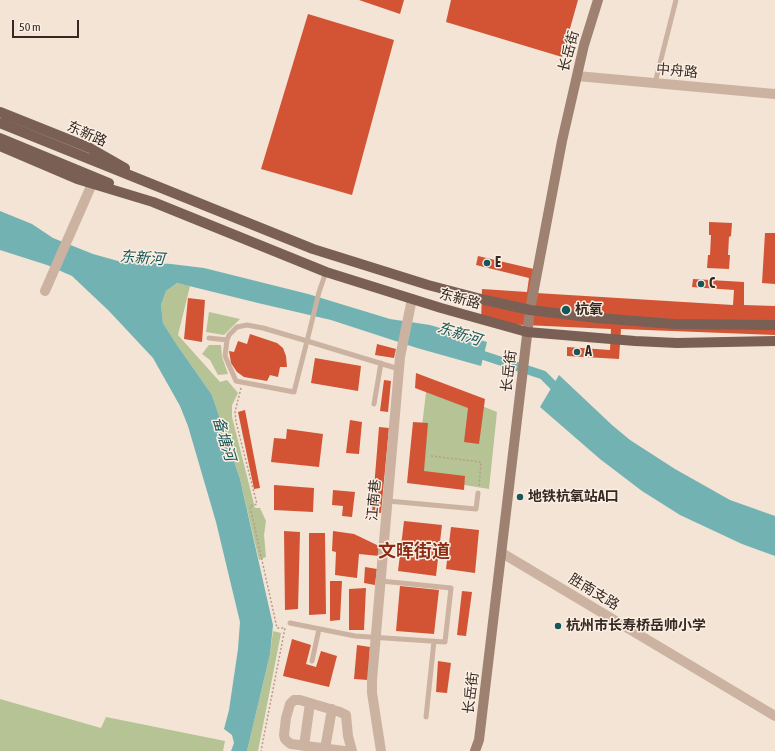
<!DOCTYPE html>
<html>
<head>
<meta charset="utf-8">
<style>
  body { margin:0 }
  #map { position:relative; width:775px; height:751px; overflow:hidden; background:#f3e4d5; font-family:"Asap Condensed",sans-serif }
  canvas { display:block }
  .scale { position:absolute; left:12px; top:20px; width:67px; height:18px; box-sizing:border-box; border:2px solid #352924; border-top:0; padding-left:5px; font-size:12px; line-height:14px; white-space:nowrap; color:#352924; -webkit-text-stroke:3px #fbeee2; paint-order:stroke }
</style>
</head>
<body>
<div id="map">
<canvas width="775" height="751"></canvas>
<div class="scale">50 m</div>
</div>
<script>
const g = document.querySelector('canvas').getContext('2d');
g.lineJoin = 'round';
function fillPath(path, color) {
  g.fillStyle = color;
  g.fill(path, 'evenodd');
}
function shape(rows) {
  const path = new Path2D();
  for (const r of rows) {
    path.moveTo(r[0], r[1]);
    for (let i = 2; i < r.length; i += 2) path.lineTo(r[i], r[i + 1]);
  }
  return path;
}
function trace(path, color, width, dash) {
  g.strokeStyle = color;
  g.lineWidth = width;
  g.lineCap = dash ? 'butt' : 'round';
  g.setLineDash(dash || []);
  g.stroke(path);
}
function write(font, color, halo, rows, align = 'center') {
  g.font = font + ' "Asap Condensed","Noto Sans SC",sans-serif';
  g.lineWidth = 3;
  g.setLineDash([]);
  g.textBaseline = 'middle';
  g.strokeStyle = halo;
  g.fillStyle = color;
  for (const [text, x, y, turn = 0] of rows) {
    g.save();
    g.translate(x, y);
    g.rotate((+turn || 0) * Math.PI / 180);
    g.textAlign = isNaN(turn) ? turn : align;
    if (halo) g.strokeText(text, 0, 0);
    g.fillText(text, 0, 0);
    g.restore();
  }
}
fillPath(shape([
  [177,283,190,286,178,335,220,382,227,380,238,393,232,405,232,417,255,508,260,508,266,521,264,535,266,557,259,560,240,479,212,395,177,345,163,323,161,305,166,291],
  [209,312,240,319,224,335,206,332],
  [209,345,221,345,222,357,228,374,218,375,210,360,202,354],
  [427,384,497,412,489,489,416,477],
  [273,631,281,633,258,751,247,751,270,654],
  [0,699,101,728,106,717,225,741,223,751,0,751]
]), '#b5c395');
fillPath(shape([
  [0,211,32,224,53,238,93,254,118,261,171,264,204,268,308,294,390,319,430,325,487,342,481,366,417,348,331,320,258,303,177,283,166,291,161,305,163,323,177,345,212,395,240,479,273,625,270,654,247,751,231,751,234,743,232,735,224,729,229,710,238,649,240,622,216,522,188,426,180,406,153,358,109,311,72,276,47,265,0,250],
  [559,375,612,425,630,440,675,469,730,500,775,516,775,556,742,544,680,515,642,491,600,459,540,407]
]), '#72b2b2');
trace(shape([
  [473,352,543,375,561,393]
]), '#72b2b2', 9);
fillPath(shape([
  [359,0,404,0,400,14],
  [451,0,578,0,562,57,446,22],
  [308,14,394,40,352,195,261,169],
  [709,222,732,223,731,236,729,237,728,255,730,255,729,269,707,268,708,255,710,255,711,235,709,235],
  [765,233,775,233,775,284,762,283],
  [478,256,538,270,536,293,733,305,734,290,692,287,693,279,744,282,744,305,775,306,775,335,621,329,619,359,567,356,567,347,610,350,611,329,481,323,482,289,527,292,529,278,476,265],
  [188,298,205,300,202,342,184,339],
  [250,334,277,343,283,348,286,356,287,367,280,367,278,377,270,375,267,381,244,377,237,372,231,363,229,351,234,352,238,341,247,344],
  [377,344,396,349,394,358,375,355],
  [315,358,361,366,358,391,311,383],
  [416,373,485,399,479,444,464,442,468,408,415,388],
  [384,380,391,381,388,412,380,411],
  [245,410,260,488,254,489,238,412],
  [350,420,362,422,359,454,346,453],
  [413,422,428,423,424,471,465,476,464,490,407,483],
  [379,427,389,428,381,513,372,512],
  [287,429,323,434,319,467,271,462,274,438,286,439],
  [274,485,314,488,313,512,274,510],
  [333,490,355,492,352,517,342,516,343,506,332,505],
  [404,521,442,525,436,576,398,571],
  [451,527,479,530,475,573,446,569],
  [284,531,300,532,298,609,285,610],
  [333,531,354,534,379,546,379,556,359,554,357,578,335,575,336,552,332,551],
  [309,533,325,533,326,614,309,615],
  [365,567,377,569,375,585,364,583],
  [330,581,342,581,340,620,330,621],
  [400,586,439,590,434,634,396,631],
  [366,588,364,630,349,630,349,589],
  [462,591,472,592,466,636,457,635],
  [292,639,311,645,306,664,316,667,321,651,337,656,329,687,283,676],
  [357,645,370,647,368,680,354,679],
  [438,661,451,663,447,693,436,692]
]), '#d25435');
trace(shape([
  [241,388,235,412,236,422,257,504,250,506,277,628,285,628,261,751],
  [431,456,481,462,479,487]
]), '#b89c8b', 1.5, [2, 2]);
trace(shape([
  [655,83,676,0],
  [326,272,319,292,311,325,307,341,294,392,236,381,225,356,227,340,229,335,237,327,247,325,263,328,307,341,399,369],
  [209,338,227,340],
  [374,404,381,363],
  [388,501,476,509,478,493],
  [290,623,355,636,445,642,451,588,381,581],
  [312,661,319,629],
  [426,717,434,641]
]), '#ccb3a1', 5);
trace(shape([
  [577,76,775,94],
  [45,291,92,184],
  [502,553,775,716],
  [304,746,310,703],
  [325,749,332,709],
  [344,751,291,744,288,742,285,739,284,735,286,718,290,704,294,700,300,700,340,712,346,715,348,736,352,751],
  [381,751,372,693,372,680,400,357,412,299]
]), '#ccb3a1', 10);
trace(shape([
  [475,751,479,740,530,310,562,141,584,45,598,0]
]), '#9f8172', 10);
trace(shape([
  [0,112,90,148,125,168],
  [0,123,313,249,428,285,485,300,530,310,597,318,674,324,775,325],
  [0,138,109,183],
  [0,146,77,179,153,202,326,272,441,308,527,332,635,341,677,343,775,341]
]), '#795f54', 10);
for (const [x, y, r, color] of [
  [487,263,4,"#16585a"],
  [701,284,4,"#16585a"],
  [566,310,5,"#16585a"],
  [577,352,4,"#16585a"],
  [520,497,4,"#16585a"],
  [558,626,4,"#16585a"]
]) {
  const dot = new Path2D();
  dot.arc(x, y, r, 0, 2 * Math.PI);
  g.fillStyle = color;
  g.fill(dot);
  trace(dot, '#fbeee2', 1.5);
}
write('14px', '#352924', '#fbeee2', [
  ["长岳街",569,51,-75],
  ["中舟路",677,71,5],
  ["东新路",87,134,24],
  ["东新路",460,299,15],
  ["长岳街",509,371,-83],
  ["江南巷",374,500,-85],
  ["胜南支路",594,592,31],
  ["长岳街",471,693,-83]
]);
write('bold 14px', '#352924', '#fbeee2', [
  ["E",495,263],
  ["C",709,284],
  ["杭氧",575,310],
  ["A",585,352],
  ["地铁杭氧站A口",528,497],
  ["杭州市长寿桥岳帅小学",566,626]
], 'left');
write('italic 15px', '#16585a', '#fbeee2', [
  ["东新河",142,258,4],
  ["东新河",459,334,18],
  ["备塘河",224,439,73]
]);
write('bold 18px', '#8b2d16', '#fbeee2', [
  ["文晖街道",414,551]
]);
</script>
</body>
</html>
